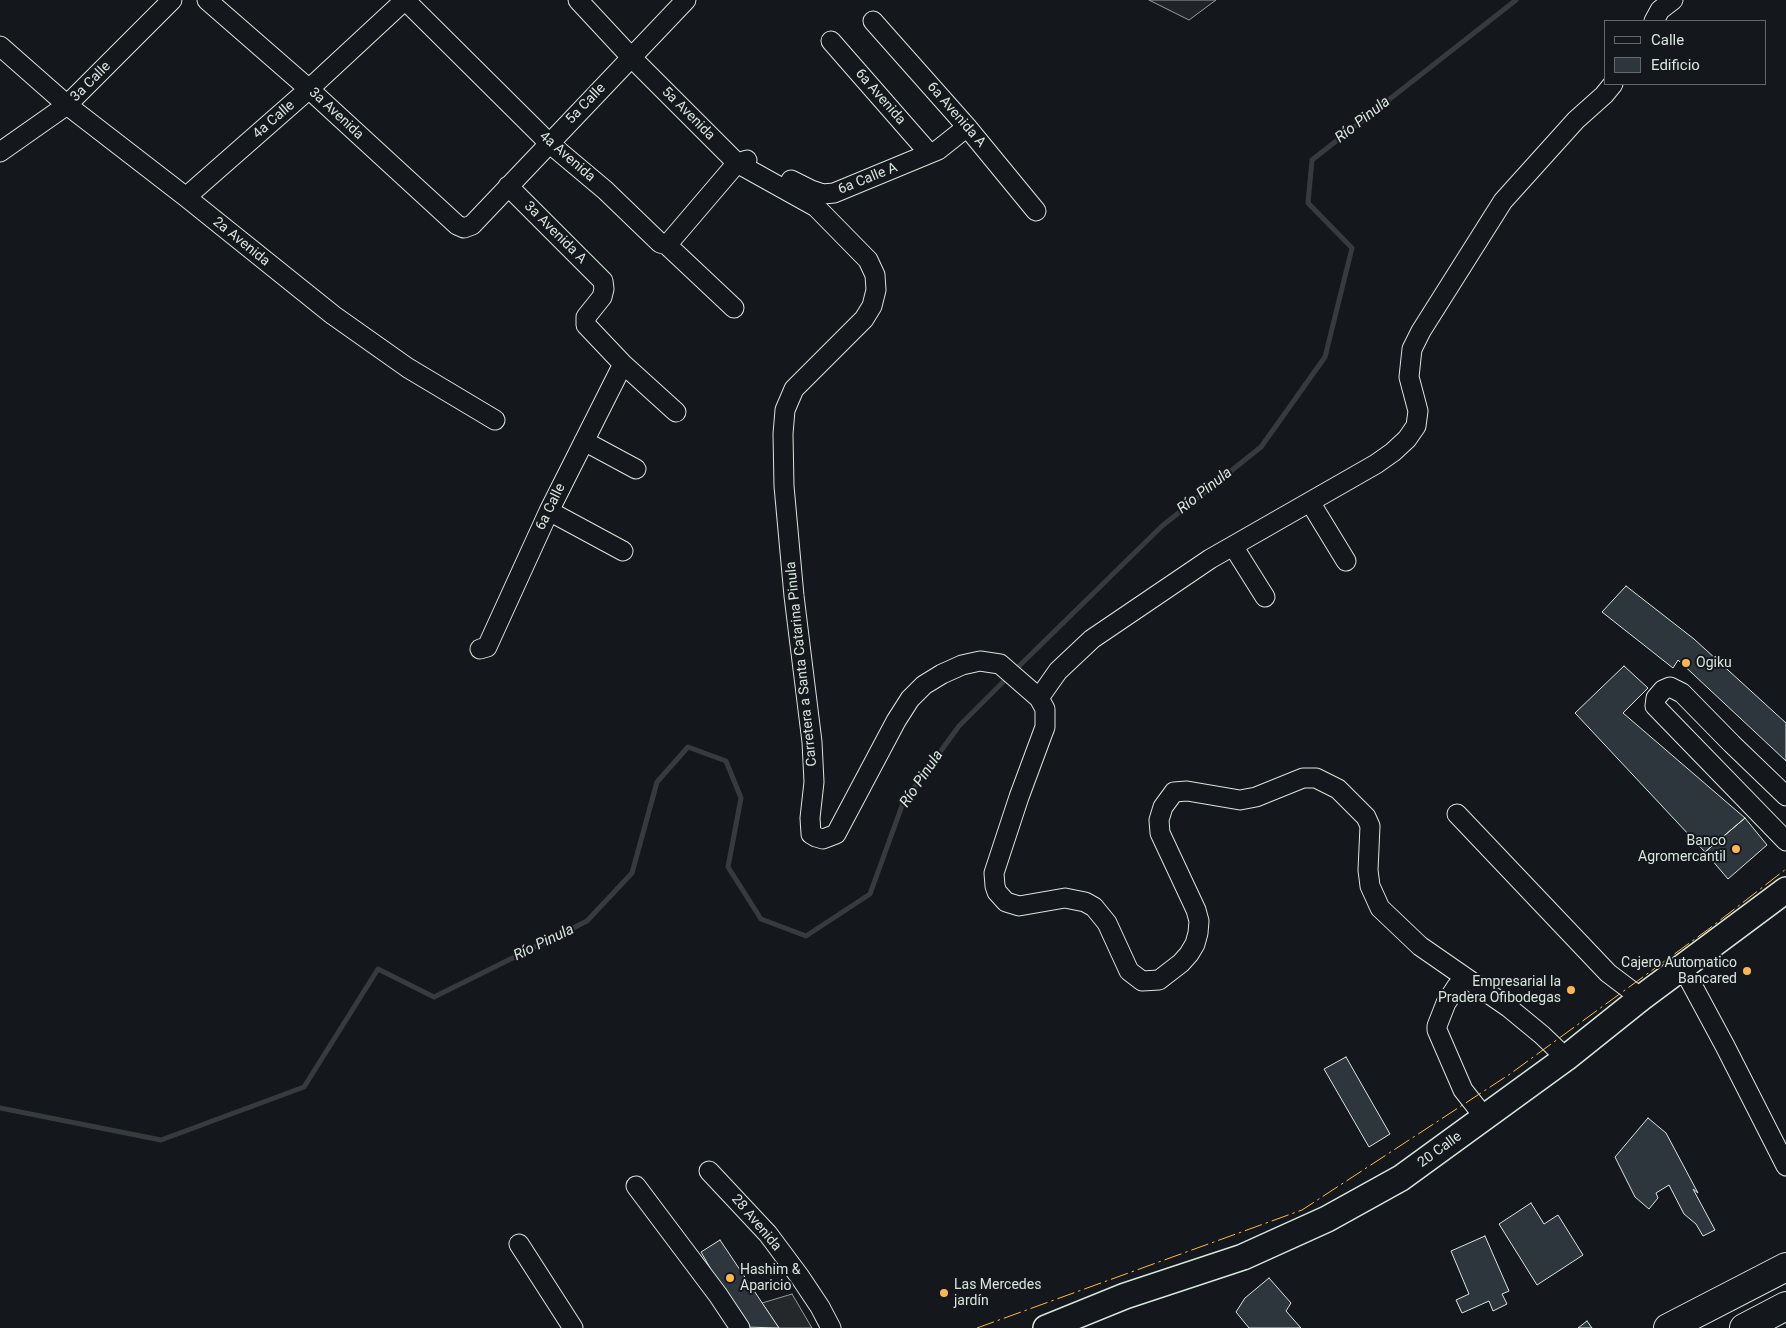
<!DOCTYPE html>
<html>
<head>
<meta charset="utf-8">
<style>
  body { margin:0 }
  #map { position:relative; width:1786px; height:1328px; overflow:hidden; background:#14181c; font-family:Roboto,sans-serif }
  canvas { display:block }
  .legend { position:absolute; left:1604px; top:20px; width:162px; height:65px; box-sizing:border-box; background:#14181c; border:1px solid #626a69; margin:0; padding:6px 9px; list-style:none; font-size:15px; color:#d8e6dc }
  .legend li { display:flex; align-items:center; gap:10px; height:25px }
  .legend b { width:25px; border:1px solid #626a69 }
</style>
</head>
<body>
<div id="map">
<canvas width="1786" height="1328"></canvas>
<ul class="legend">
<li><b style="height:6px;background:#14181c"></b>Calle</li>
<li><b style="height:14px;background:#2c363c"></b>Edificio</li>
</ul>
</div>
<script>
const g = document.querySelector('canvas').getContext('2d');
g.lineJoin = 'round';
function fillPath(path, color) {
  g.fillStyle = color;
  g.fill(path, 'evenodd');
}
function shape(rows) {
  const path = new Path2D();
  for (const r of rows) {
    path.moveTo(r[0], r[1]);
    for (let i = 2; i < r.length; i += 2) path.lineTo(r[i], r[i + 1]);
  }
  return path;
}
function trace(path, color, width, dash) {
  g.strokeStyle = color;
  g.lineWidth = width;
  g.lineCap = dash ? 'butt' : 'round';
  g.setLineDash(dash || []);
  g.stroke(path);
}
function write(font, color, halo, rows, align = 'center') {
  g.font = font + ' Roboto,sans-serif';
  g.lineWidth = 4;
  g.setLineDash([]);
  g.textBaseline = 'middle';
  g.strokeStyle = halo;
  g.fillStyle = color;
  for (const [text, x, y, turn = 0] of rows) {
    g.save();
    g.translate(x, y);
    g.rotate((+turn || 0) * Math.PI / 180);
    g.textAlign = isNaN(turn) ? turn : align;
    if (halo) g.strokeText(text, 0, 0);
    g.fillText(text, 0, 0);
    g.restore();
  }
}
const green = shape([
  [1149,0,1216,0,1189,20,1149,0]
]);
fillPath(green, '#202428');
trace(green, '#939e99', 1);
const parking = shape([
  [792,1294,812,1328,779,1328,762,1303,792,1294]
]);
fillPath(parking, '#24282b');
trace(parking, '#939e99', 1);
trace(shape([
  [1014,671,1162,526,1261,447,1325,357,1352,248,1308,203,1312,160,1516,0],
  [0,1108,161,1140,304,1087,378,969,434,997,587,921,632,873,657,782,688,747,726,761,741,798,728,867,761,919,806,936,870,894,903,803,959,726,1008,677]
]), '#363b3e', 5);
const building = shape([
  [1626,586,1694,639,1786,723,1786,761,1678,660,1673,668,1602,612,1626,586],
  [1624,666,1648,688,1623,713,1745,818,1705,852,1575,713,1624,666],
  [1745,818,1767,845,1728,879,1705,852,1745,818],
  [1346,1057,1390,1134,1369,1147,1324,1069,1346,1057],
  [1648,1118,1666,1133,1698,1193,1693,1189,1715,1230,1703,1236,1696,1224,1684,1214,1669,1185,1656,1193,1658,1198,1649,1209,1635,1197,1615,1157,1648,1118],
  [1531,1203,1544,1224,1558,1215,1583,1255,1537,1285,1499,1224,1531,1203],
  [1485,1236,1509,1291,1502,1294,1507,1304,1493,1311,1489,1301,1462,1313,1456,1300,1469,1294,1451,1251,1485,1236],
  [720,1240,779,1328,744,1327,701,1252,720,1240],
  [1269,1278,1291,1303,1286,1311,1301,1328,1249,1328,1236,1312,1245,1298,1269,1278],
  [1587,1321,1592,1328,1578,1328,1587,1321]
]);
fillPath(building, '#2c363c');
trace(building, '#d8e6dc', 1);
const minor = shape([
  [207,0,309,89,457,225,464,228,472,225,686,0],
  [405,0,549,143,605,190,660,243,667,245,734,308],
  [578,0,631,57,737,163,816,207,868,260,875,275,876,290,872,306,864,319,794,389,785,410,783,434,784,486,794,596,812,742,814,782,810,818,811,834,816,837,823,839,836,834,896,721,910,699,924,685,942,674,962,665,980,661,1000,664,1039,698,1045,709,1045,727,1019,797,994,873,995,886,997,892,1006,902,1019,906,1065,898,1085,902,1094,907,1107,923,1129,971,1142,981,1159,980,1181,963,1189,954,1195,944,1198,933,1199,921,1196,910,1160,833,1159,820,1163,807,1174,792,1187,791,1240,800,1256,797,1303,778,1316,778,1338,789,1366,817,1370,826,1368,870,1370,886,1380,908,1420,946,1508,1007,1542,1035,1566,1058],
  [873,21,967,127,1036,211],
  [1654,21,1660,10,1673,0],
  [831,41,929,153],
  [0,46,67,105,186,197,333,315,408,368,495,420],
  [0,152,67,105,172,0],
  [791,180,811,190,823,194,834,193,938,150,967,127],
  [508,186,603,281,604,289,602,297,586,317,586,325,623,364,676,412],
  [186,197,309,89,405,0],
  [667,245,737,163,747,160],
  [584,441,636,469],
  [1310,502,1346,561],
  [549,511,623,551],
  [1233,546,1265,597],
  [480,649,487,647,549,511,623,364],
  [1039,698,1058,671,1092,639,1210,559,1376,464,1393,452,1407,439,1416,426,1418,411,1409,377,1412,349,1421,331,1503,201,1576,120,1604,95,1613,84],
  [1786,796,1732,744,1682,693,1670,687,1663,690,1656,698,1655,706,1786,841],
  [1457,814,1608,973,1641,998],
  [1683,968,1725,1046,1786,1166],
  [1457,986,1446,1003,1437,1026,1437,1030,1463,1090,1485,1118],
  [709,1171,768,1234,800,1277,820,1307,831,1328],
  [636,1186,718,1295,740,1328],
  [519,1244,573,1328]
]);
const major = shape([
  [1046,1328,1125,1296,1243,1257,1327,1219,1401,1178,1566,1058,1641,998,1786,890]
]);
const highway = shape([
  [1668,1328,1786,1267],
  [1744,1328,1786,1306]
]);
trace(minor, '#d8e6dc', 21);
trace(major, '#d8e6dc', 28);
trace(highway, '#d8e6dc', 30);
trace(minor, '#14181c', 19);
trace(major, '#14181c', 25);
trace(highway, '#14181c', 28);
trace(shape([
  [977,1328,1302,1210,1510,1074,1710,928,1786,869]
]), '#ffb74d', 1, [18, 4, 2.5, 4]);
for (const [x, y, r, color] of [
  [1686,663,5,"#ffb74d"],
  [1736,849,5,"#ffb74d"],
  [1747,971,5,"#ffb74d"],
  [1571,990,5,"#ffb74d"],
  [730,1278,5,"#ffb74d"],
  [944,1293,5,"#ffb74d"]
]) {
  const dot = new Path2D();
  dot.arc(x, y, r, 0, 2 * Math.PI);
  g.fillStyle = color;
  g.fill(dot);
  trace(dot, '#14181c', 2);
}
write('14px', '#d8e6dc', '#14181c', [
  ["3a Calle",91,82,-45],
  ["6a Avenida",880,97,49],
  ["5a Calle",586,104,-46],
  ["3a Avenida",336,114,43],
  ["5a Avenida",688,114,45],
  ["6a Avenida A",956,115,49],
  ["4a Calle",274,120,-41],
  ["4a Avenida",567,157,41],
  ["6a Calle A",868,179,-22],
  ["3a Avenida A",555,233,45],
  ["2a Avenida",241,242,39],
  ["6a Calle",551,507,-64],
  ["Carretera a Santa Catarina Pinula",802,664,-96],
  ["20 Calle",1440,1150,-36],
  ["28 Avenida",756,1223,50]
]);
write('14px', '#d8e6dc', '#14181c', [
  ["Ogiku",1696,663],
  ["Banco",1726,841,"right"],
  ["Agromercantil",1726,857,"right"],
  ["Cajero Automatico",1737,963,"right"],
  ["Bancared",1737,979,"right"],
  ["Empresarial la",1561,982,"right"],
  ["Pradera Ofibodegas",1561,998,"right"],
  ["Hashim &",740,1270],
  ["Aparicio",740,1286],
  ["Las Mercedes",954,1285],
  ["jardín",954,1301]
], 'left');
write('italic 15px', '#d8e6dc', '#14181c', [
  ["Río Pinula",1363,120,-38],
  ["Río Pinula",1205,491,-38],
  ["Río Pinula",922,779,-56],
  ["Río Pinula",544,943,-26]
]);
</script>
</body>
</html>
